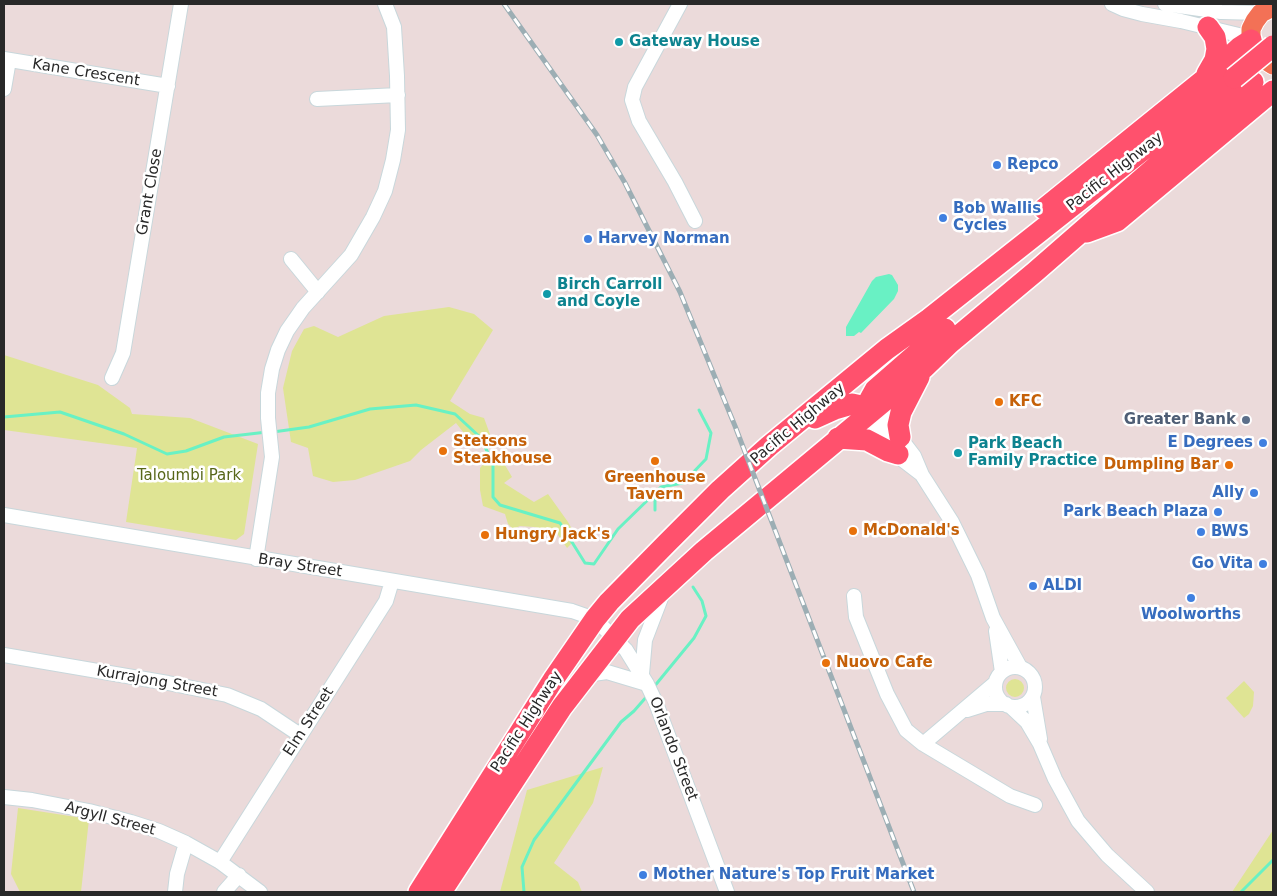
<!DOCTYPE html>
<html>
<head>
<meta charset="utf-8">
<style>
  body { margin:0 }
  #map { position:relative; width:1277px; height:896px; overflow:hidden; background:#ebdada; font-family:"DejaVu Sans",sans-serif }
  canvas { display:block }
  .frame { position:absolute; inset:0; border:5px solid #282828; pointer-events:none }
</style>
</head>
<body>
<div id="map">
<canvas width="1277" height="896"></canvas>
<div class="frame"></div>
</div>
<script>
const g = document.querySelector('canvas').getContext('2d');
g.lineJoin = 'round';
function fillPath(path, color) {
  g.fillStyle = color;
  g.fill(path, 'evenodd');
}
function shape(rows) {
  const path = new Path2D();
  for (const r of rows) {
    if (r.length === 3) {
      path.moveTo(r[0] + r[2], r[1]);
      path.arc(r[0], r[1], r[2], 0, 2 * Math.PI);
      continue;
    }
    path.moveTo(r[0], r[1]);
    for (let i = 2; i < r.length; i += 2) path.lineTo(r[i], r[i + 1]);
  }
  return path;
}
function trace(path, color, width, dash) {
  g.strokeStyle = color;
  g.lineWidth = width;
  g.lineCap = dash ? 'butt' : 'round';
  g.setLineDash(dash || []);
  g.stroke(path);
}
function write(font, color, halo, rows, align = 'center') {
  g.font = font + ' "DejaVu Sans",sans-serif';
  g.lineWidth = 5;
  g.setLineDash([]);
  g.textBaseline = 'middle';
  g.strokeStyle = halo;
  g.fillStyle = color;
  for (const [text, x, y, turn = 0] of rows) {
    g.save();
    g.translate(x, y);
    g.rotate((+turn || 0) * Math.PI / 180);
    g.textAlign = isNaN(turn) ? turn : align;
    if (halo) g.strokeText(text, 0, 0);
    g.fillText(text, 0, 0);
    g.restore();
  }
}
fillPath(shape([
  [449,307,474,314,493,330,450,401,470,414,484,418,491,437,475,447,456,423,421,450,410,461,355,480,333,482,313,476,308,448,291,442,283,388,292,351,304,329,314,326,338,337,384,316],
  [4,355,98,385,130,408,132,414,190,418,258,444,244,534,236,540,126,522,137,448,4,430],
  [496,450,512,477,504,483,534,502,548,494,568,522,577,538,567,548,556,532,534,527,520,526,513,529,508,524,505,514,483,506,480,490,480,468],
  [1015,688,9],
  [1244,681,1254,692,1253,706,1249,714,1244,718,1226,698],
  [603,767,593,803,554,863,578,882,582,892,500,892,527,790],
  [18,808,89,819,81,892,20,892,11,874],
  [1273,830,1273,892,1232,892]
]), '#dfe494');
fillPath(shape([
  [889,274,892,275,898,285,898,291,894,299,861,333,859,332,854,336,846,336,846,327,872,281,876,277]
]), '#69f1c4');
trace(shape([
  [4,417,60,412,124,434,167,454,186,451,224,437,267,432],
  [273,432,309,427,370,409,416,405,455,414,481,438,493,464,493,497,500,505,560,523,585,563,594,564,618,529,655,493],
  [655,510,655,493,661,487,683,483,706,459,711,433,699,410],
  [653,688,694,638,706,616,702,601,693,587],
  [524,892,522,867,534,840,621,722,634,711,648,695],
  [1241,892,1273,860]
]), '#69f1c4', 3);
const minor = shape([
  [680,4,635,87,632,100,639,121,675,182,695,221],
  [1112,4,1123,9,1142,14,1181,21,1251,38],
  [1165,4,1221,12,1261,13],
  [4,59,168,86],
  [4,89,9,60],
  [317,99,398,95],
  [291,259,318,292],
  [112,378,123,353,181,4],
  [871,412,885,418,914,456,922,475,952,522,978,575,993,618,1020,667],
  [871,412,874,427,904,461,921,474],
  [4,515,572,611,595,619,626,650,647,684,656,703,727,892],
  [256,559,272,457,268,418,268,393,272,369,278,350,287,331,303,308,351,255,373,217,385,191,393,160,398,130,397,76,394,27,385,4],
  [854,596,856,617,887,694,906,730,923,744,1010,796,1035,805],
  [996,631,1002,672],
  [4,655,168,683,227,695,261,709,300,735],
  [1015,687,20],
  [642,674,645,640,663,593],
  [586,675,607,672,647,684],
  [1033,697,1040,739],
  [1011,707,1027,722,1040,744,1055,779,1078,821,1107,855,1147,892],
  [967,710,986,704,1006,704],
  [923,744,995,683],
  [4,797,32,800,89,811,131,822,159,831,186,843,220,862,260,892],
  [220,862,386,601,392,581],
  [175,892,177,874,186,843],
  [224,892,239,875]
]);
const major = shape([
  [1273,7,1261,13,1255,21,1251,29,1251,38,1256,53,1262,58,1273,65]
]);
const highway = shape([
  [1207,74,1215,60,1217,49,1215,37,1208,27],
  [1044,209,1205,79,1240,47,1251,40],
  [1087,232,1117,221,1273,91],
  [871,412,870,399,875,390,945,329],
  [815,418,835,409,852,404,866,407,871,412],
  [900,437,898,425,901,412,919,377],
  [838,438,867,440,888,451,898,454],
  [419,892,553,680,595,619,609,602,666,544,720,490,769,446,887,349,929,319,1234,78],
  [441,892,562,707,630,619,704,551,924,368,950,343,1035,272,1253,82]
]);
trace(minor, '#c8d7db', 16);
trace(major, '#fff', 21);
trace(highway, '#fff', 24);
trace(minor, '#fff', 14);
trace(major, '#f37156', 19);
trace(highway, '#ff516d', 21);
const rail = shape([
  [504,4,597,135,625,183,680,292,735,426,914,892]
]);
trace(rail, '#9caeb4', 5);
trace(rail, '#fff', 3, [9]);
const highwayBridge = shape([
  [1234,78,1273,46]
]);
trace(highwayBridge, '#fff', 24, []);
trace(highwayBridge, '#ff516d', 21);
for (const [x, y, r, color] of [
  [619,42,5,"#0f9aa8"],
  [997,165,5,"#3f7fe0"],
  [943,218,5,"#3f7fe0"],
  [588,239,5,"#3f7fe0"],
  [547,294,5,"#0f9aa8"],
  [999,402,5,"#e8710a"],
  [1246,420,5,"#5c6f8a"],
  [1263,443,5,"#3f7fe0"],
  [443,451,5,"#e8710a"],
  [958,453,5,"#0f9aa8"],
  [655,461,5,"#e8710a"],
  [1229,465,5,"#e8710a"],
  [1254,493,5,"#3f7fe0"],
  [1218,512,5,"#3f7fe0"],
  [853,531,5,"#e8710a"],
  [1201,532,5,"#3f7fe0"],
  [485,535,5,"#e8710a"],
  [1263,564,5,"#3f7fe0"],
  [1033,586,5,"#3f7fe0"],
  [1191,598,5,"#3f7fe0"],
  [826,663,5,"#e8710a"],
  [643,875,5,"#3f7fe0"]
]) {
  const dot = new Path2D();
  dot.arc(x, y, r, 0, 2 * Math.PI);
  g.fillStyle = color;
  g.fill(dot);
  trace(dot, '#fff', 2);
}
write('bold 15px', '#0d838f', '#fff', [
  ["Gateway House",629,42],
  ["Birch Carroll",557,285],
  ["and Coyle",557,302],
  ["Park Beach",968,444],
  ["Family Practice",968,461]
], 'left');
write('15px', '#282828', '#fff', [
  ["Kane Crescent",86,73,9],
  ["Pacific Highway",1115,172,-38],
  ["Grant Close",150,192,-80],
  ["Pacific Highway",798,424,-40],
  ["Bray Street",300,566,9],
  ["Kurrajong Street",157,682,10],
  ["Elm Street",309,722,-57],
  ["Pacific Highway",527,722,-57],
  ["Orlando Street",673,749,69],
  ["Argyll Street",110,819,15]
]);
write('bold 15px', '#366cbe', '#fff', [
  ["Repco",1007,165],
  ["Bob Wallis",953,209],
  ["Cycles",953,226],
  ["Harvey Norman",598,239],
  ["E Degrees",1253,443,"right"],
  ["Ally",1244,493,"right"],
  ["Park Beach Plaza",1208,512,"right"],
  ["BWS",1211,532],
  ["Go Vita",1253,564,"right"],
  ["ALDI",1043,586],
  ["Woolworths",1191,615,"center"],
  ["Mother Nature's Top Fruit Market",653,875]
], 'left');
write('bold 15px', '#c56008', '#fff', [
  ["KFC",1009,402],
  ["Stetsons",453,442],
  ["Steakhouse",453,459],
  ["Dumpling Bar",1219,465,"right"],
  ["Greenhouse",655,478,"center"],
  ["Tavern",655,495,"center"],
  ["McDonald's",863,531],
  ["Hungry Jack's",495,535],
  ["Nuovo Cafe",836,663]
], 'left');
write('bold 15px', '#4e5e75', '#fff', [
  ["Greater Bank",1236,420]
], 'right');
write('15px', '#576618', '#fff', [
  ["Taloumbi Park",189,476]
]);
</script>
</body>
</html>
